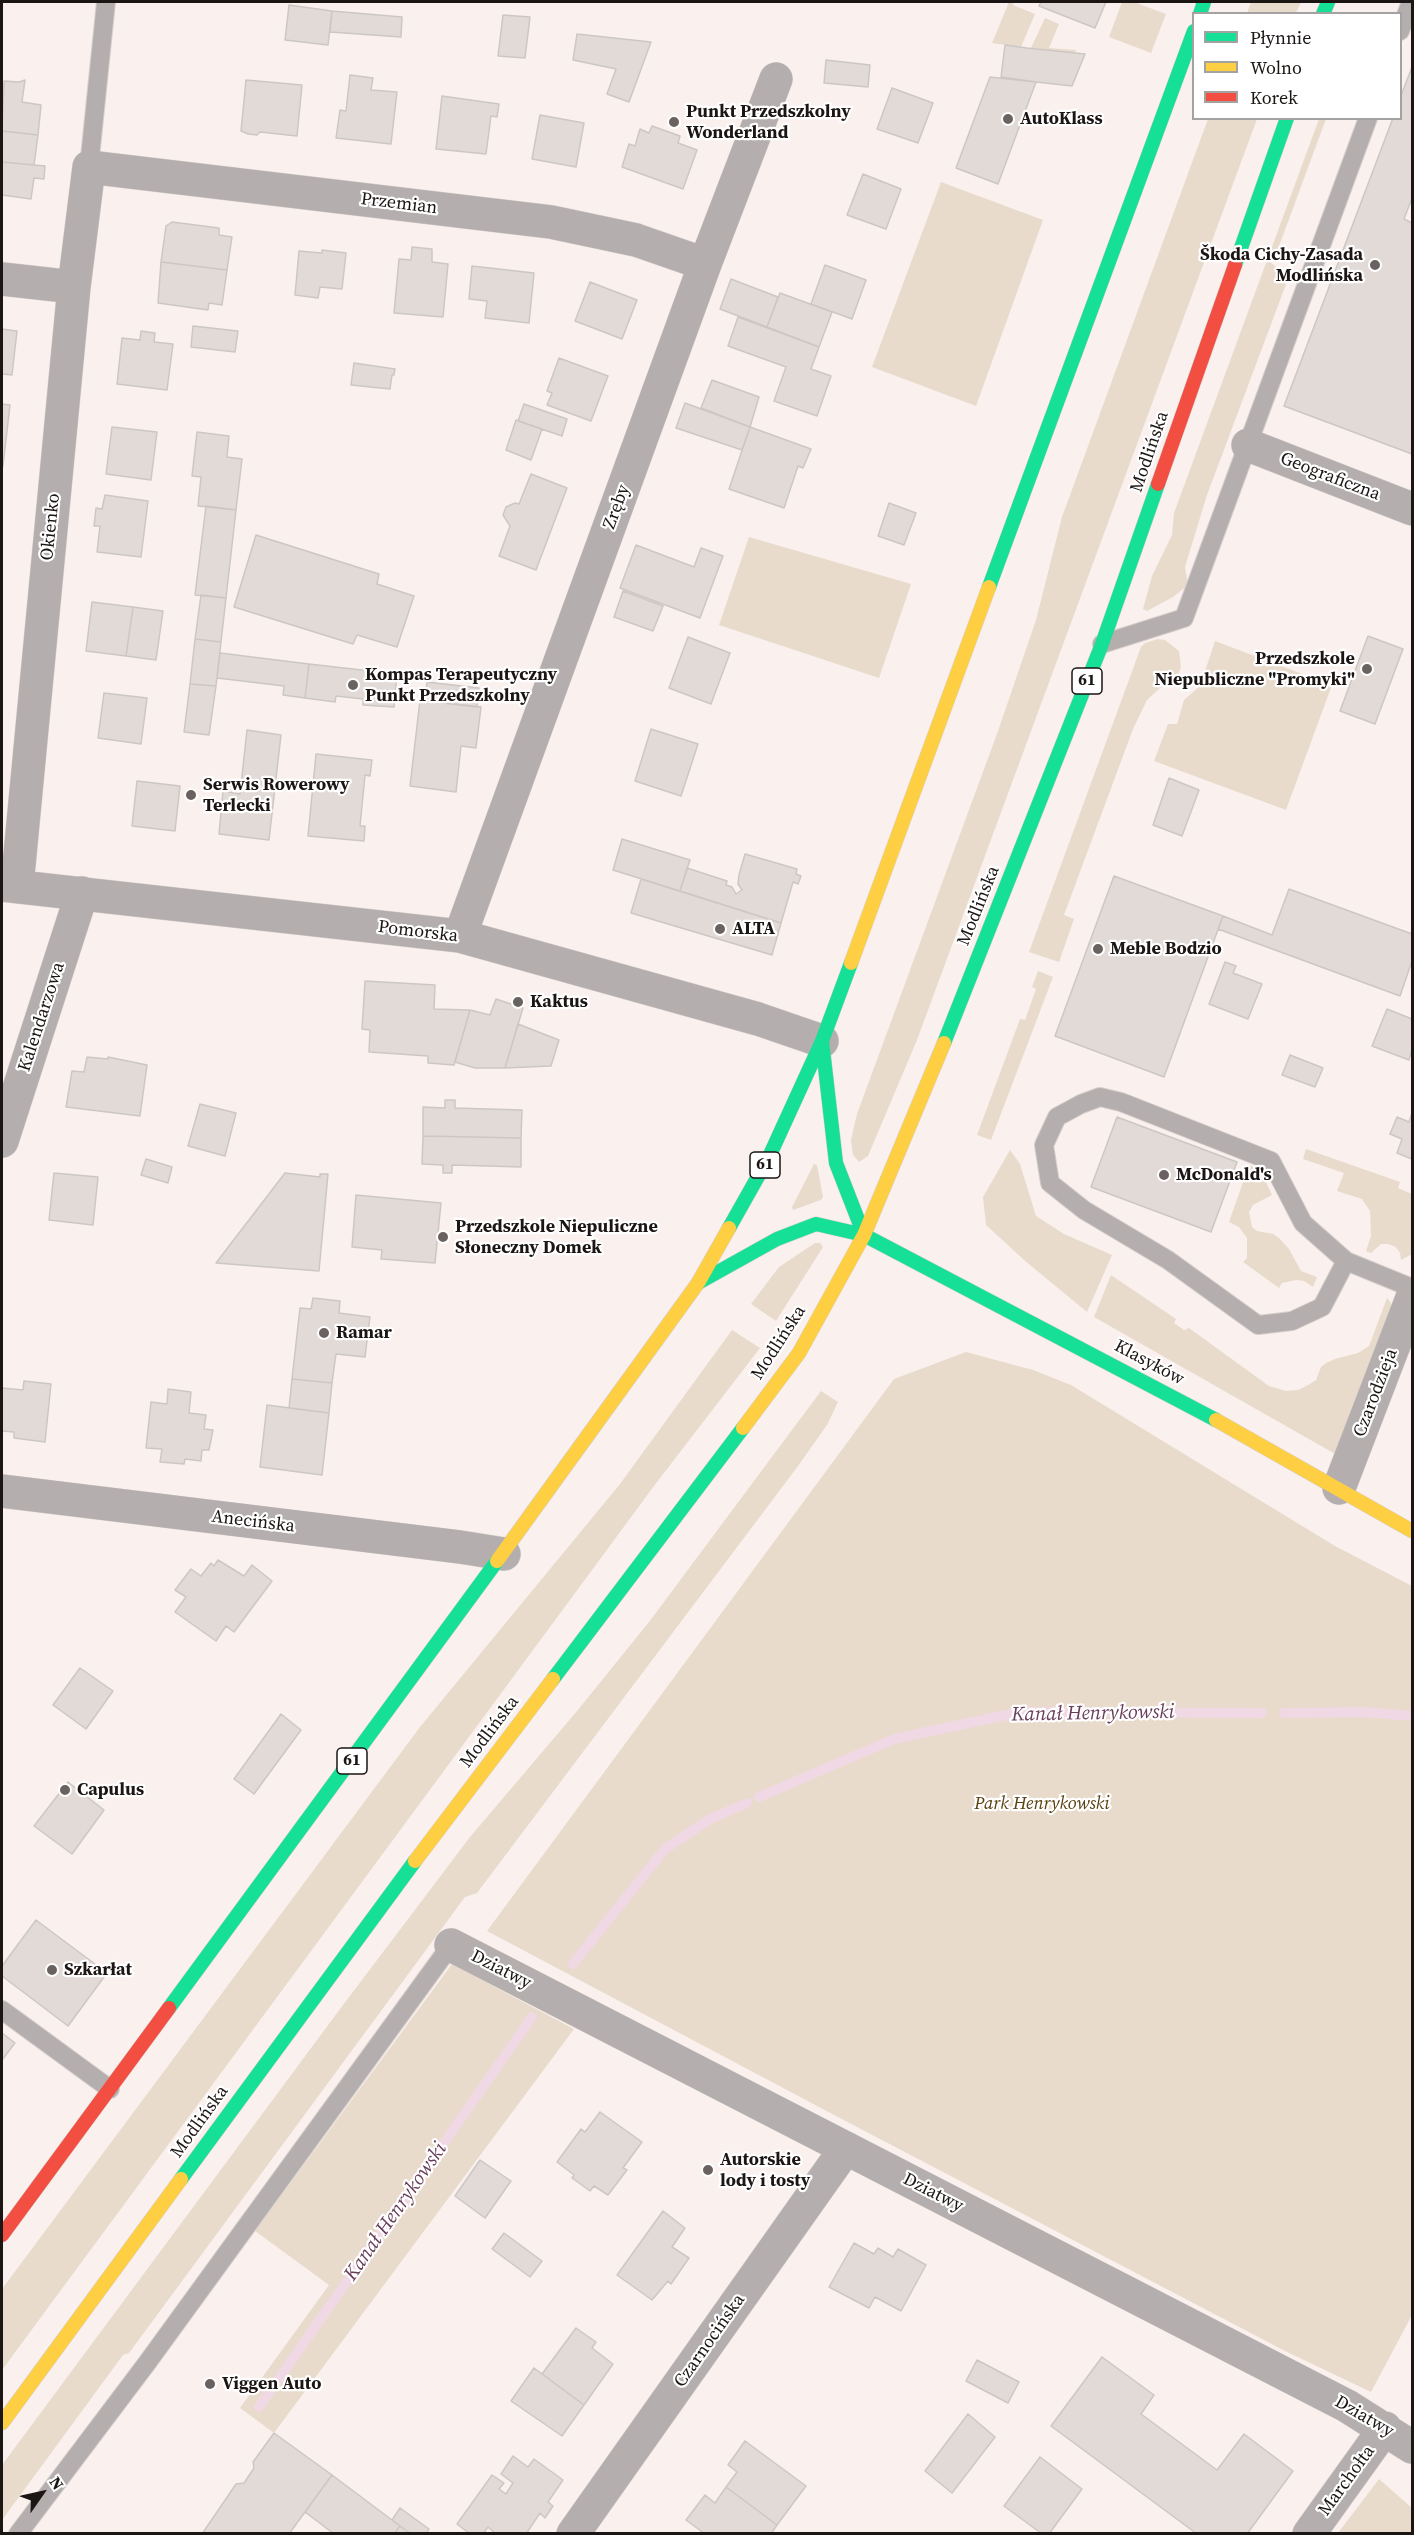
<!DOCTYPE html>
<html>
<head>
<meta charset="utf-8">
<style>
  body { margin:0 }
  #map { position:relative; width:1414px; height:2535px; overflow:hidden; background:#faf1ee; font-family:"Source Serif 4",serif }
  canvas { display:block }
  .frame { position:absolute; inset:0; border:3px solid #1b1514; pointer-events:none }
  .legend { position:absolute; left:1192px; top:12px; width:210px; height:108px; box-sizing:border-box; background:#fff; border:2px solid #a4a1a1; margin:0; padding:8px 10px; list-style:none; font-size:18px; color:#1b1514 }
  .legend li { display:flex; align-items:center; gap:12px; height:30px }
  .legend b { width:30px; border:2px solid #a4a1a1 }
  .north { position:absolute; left:12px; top:2463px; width:60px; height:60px; -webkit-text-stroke:4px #fff; paint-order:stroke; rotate:56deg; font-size:16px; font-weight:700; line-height:24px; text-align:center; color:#1b1514 }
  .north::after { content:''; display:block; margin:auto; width:21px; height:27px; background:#1b1514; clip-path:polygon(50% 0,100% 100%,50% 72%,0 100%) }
</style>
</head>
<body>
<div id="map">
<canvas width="1414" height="2535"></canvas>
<div class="frame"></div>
<ul class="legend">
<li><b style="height:8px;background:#16e098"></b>Płynnie</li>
<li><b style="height:8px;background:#ffcf43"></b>Wolno</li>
<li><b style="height:8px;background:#f24e42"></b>Korek</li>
</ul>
<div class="north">N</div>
</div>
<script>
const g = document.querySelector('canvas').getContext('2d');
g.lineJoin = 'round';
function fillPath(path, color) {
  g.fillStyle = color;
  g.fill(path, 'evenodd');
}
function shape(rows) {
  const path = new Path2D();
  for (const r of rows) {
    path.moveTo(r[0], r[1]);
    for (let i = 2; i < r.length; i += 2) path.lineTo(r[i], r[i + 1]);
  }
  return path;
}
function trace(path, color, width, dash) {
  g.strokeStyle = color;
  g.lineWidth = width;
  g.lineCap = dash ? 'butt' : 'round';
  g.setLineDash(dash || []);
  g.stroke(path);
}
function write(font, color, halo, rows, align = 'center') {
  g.font = font + ' "Source Serif 4",serif';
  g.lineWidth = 4.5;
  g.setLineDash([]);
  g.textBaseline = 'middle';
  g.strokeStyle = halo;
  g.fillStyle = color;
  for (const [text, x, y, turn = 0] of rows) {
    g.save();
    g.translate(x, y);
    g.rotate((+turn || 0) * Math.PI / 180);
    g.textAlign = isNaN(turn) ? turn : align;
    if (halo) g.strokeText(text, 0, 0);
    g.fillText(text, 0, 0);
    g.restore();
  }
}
fillPath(shape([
  [1009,2,1013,2,1013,5,1035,14,1021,47,992,43],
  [1122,2,1134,2,1166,14,1151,53,1109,37],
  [1251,2,1301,2,1296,13,1247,13],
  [1045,18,1059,24,1049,48,1076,50,1075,53,1031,48],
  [1208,119,1257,119,917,1040,868,1156,859,1162,853,1155,851,1140,857,1114,998,731,1036,620,1062,517],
  [1319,119,1326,119,1275,257,1271,263,1288,275,1288,279,1207,495,1185,567,1188,585,1173,597,1147,611,1143,609,1152,576,1172,535,1174,513],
  [941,182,1043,220,976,406,872,367],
  [749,537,911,584,879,678,719,625],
  [1158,639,1165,640,1179,651,1181,667,1176,680,1160,688,1147,700,1133,729,1064,915,1074,919,1059,962,1029,952,1141,647,1145,643],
  [1215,641,1332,685,1286,810,1154,761,1168,724,1177,724,1184,700,1200,686],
  [1038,971,1053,977,991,1140,977,1135,1020,1019,1025,1020,1036,989,1032,987],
  [1306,1149,1400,1182,1398,1188,1412,1194,1412,1254,1401,1260,1400,1253,1396,1247,1388,1244,1381,1244,1371,1253,1366,1251,1371,1236,1370,1211,1362,1199,1337,1191,1344,1173,1303,1159],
  [1010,1150,1020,1164,1036,1216,1064,1234,1112,1255,1087,1312,1024,1260,986,1225,983,1197],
  [814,1164,817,1165,823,1197,821,1200,793,1210,792,1207],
  [1249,1165,1254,1167,1265,1180,1272,1195,1253,1205,1249,1212,1252,1227,1257,1231,1273,1234,1279,1238,1289,1249,1301,1271,1317,1277,1313,1287,1304,1281,1296,1280,1282,1283,1279,1288,1243,1262,1247,1258,1247,1238,1239,1227,1229,1222],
  [815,1243,820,1243,823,1247,776,1321,751,1304,779,1267],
  [1111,1275,1176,1319,1174,1323,1184,1330,1189,1328,1269,1386,1286,1391,1298,1390,1308,1385,1316,1380,1321,1367,1326,1363,1335,1359,1358,1353,1369,1346,1387,1298,1391,1303,1391,1317,1337,1455,1094,1317],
  [732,1330,760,1348,654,1486,2,2370,2,2289,420,1727,620,1484],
  [966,1352,1033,1370,1071,1385,1335,1546,1412,1586,1412,2315,1371,2392,1285,2351,836,2116,487,1931,894,1379],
  [821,1391,838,1402,827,1425,798,1466,477,1893,465,1897,129,2353,123,2355,2,2520,2,2465,340,2009,470,1837,577,1711,649,1622],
  [452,1964,574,2029,274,2433,240,2408,329,2285,255,2231],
  [1379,2479,1412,2508,1412,2533,1338,2533]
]), '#e8dbcb');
trace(shape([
  [1284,1713,1363,1712,1412,1716],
  [759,1797,894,1739,1020,1712,1262,1713],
  [573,1964,665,1849,710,1819,747,1803],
  [259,2407,532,2017]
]), '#f0d8e4', 10);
const building = shape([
  [1041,2,1106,2,1095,28,1039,6,1041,2],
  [289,5,332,11,328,45,285,40,289,5],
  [332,11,402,17,401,37,330,32,332,11],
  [503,15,530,17,525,58,498,56,503,15],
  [577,34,651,42,629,102,607,94,616,69,573,60,577,34],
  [1005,45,1027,48,1085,54,1072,86,1036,82,1001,77,1005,45],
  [826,60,870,65,868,87,824,83,826,60],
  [1412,67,1412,454,1284,406,1393,118,1400,118,1400,98,1412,67],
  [350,75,373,78,371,90,397,92,391,144,336,138,340,110,346,111,350,75],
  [990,77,1036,82,998,184,956,168,990,77],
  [25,80,22,102,41,105,38,135,2,131,4,81,19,82,25,80],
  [246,80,302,85,297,136,260,132,257,135,248,134,241,131,246,80],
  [892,88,933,103,918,143,877,129,892,88],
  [442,96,499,104,497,117,491,116,486,154,436,149,442,96],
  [540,115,584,123,576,167,532,159,540,115],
  [652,126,680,136,678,143,697,150,683,189,622,167,629,144,635,146,640,129,649,133,652,126],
  [2,131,38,135,34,165,2,162,2,131],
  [2,162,45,166,44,179,34,178,31,199,2,195,2,162],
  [863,174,901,189,886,229,847,215,863,174],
  [1412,198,1412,223,1404,219,1412,198],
  [172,222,219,228,219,235,232,237,227,270,161,262,166,226,172,222],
  [412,247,432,249,432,262,448,264,443,317,394,313,399,259,411,260,412,247],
  [322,250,346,253,342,289,320,287,318,298,295,295,299,251,322,253,322,250],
  [161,262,227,270,222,305,209,303,208,310,158,303,161,262],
  [825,265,866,280,852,319,811,304,825,265],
  [472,266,534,273,529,323,485,318,487,301,469,299,472,266],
  [731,279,778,297,767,327,720,309,731,279],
  [590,282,637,300,622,339,575,321,590,282],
  [780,293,832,312,819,347,767,327,780,293],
  [738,317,819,347,811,369,831,376,817,416,774,401,786,367,728,346,738,317],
  [193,326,238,331,235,352,191,347,193,326],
  [2,329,17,331,12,375,2,374,2,329],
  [141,331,155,333,154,342,173,344,167,390,117,384,122,338,140,340,141,331],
  [559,358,608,376,591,421,547,405,552,393,547,391,559,358],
  [354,363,395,369,394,375,392,375,390,389,351,385,354,363],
  [712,380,759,397,750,427,701,408,712,380],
  [685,403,750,427,742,450,676,428,685,403],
  [2,404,10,405,3,466,2,466,2,404],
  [524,404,567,419,562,436,518,421,524,404],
  [516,420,542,429,531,460,506,450,516,420],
  [112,427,157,432,151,480,106,474,112,427],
  [750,427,811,449,803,468,798,466,784,508,729,489,750,427],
  [197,432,229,436,227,457,242,459,236,510,198,506,201,477,192,476,197,432],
  [531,474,567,488,536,570,499,556,510,526,503,515,506,507,515,503,519,504,531,474],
  [105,495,148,501,141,557,97,552,100,526,94,526,96,508,102,509,105,495],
  [889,503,916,513,904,545,878,536,889,503],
  [206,506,236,510,226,598,195,595,206,506],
  [256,535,379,574,377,584,414,596,397,647,357,635,353,644,234,607,256,535],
  [636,545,694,567,701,548,723,556,700,618,620,588,636,545],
  [623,591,663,606,653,631,614,617,623,591],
  [201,595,226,598,221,642,195,639,201,595],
  [92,602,133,607,126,656,86,651,92,602],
  [133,607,163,611,156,660,126,656,133,607],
  [1368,636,1403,649,1375,724,1340,711,1368,636],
  [688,637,730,653,711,704,669,688,688,637],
  [195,639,221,642,216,686,190,684,195,639],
  [220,653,309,664,305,698,283,695,284,686,217,678,220,653],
  [309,664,397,674,394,707,363,705,363,699,336,696,335,702,305,698,309,664],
  [427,682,479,688,477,707,425,701,427,682],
  [190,684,216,686,209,735,184,732,190,684],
  [104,693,147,698,141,744,98,738,104,693],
  [420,700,481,707,476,748,461,746,456,792,410,786,420,700],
  [651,729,698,744,681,796,635,781,651,729],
  [247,730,281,735,269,840,219,834,223,791,240,794,247,730],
  [316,754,372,760,370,776,365,775,360,826,365,826,364,841,308,836,316,754],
  [1169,778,1199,790,1182,836,1153,825,1169,778],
  [137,781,180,786,175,831,132,826,137,781],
  [622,839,690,860,680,891,613,870,622,839],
  [745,854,797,869,796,874,801,876,798,884,793,882,781,923,680,891,687,868,727,881,726,885,732,887,736,894,742,890,738,884,739,875,745,854],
  [1114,876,1223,916,1164,1077,1055,1036,1114,876],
  [641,879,781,923,772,955,631,913,641,879],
  [1289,889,1412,934,1412,961,1400,996,1218,929,1223,916,1272,935,1289,889],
  [1225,962,1236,966,1233,973,1262,984,1248,1019,1209,1004,1225,962],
  [365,981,435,985,434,1009,470,1010,454,1065,428,1063,428,1056,369,1052,370,1030,362,1029,365,981],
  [496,999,523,1008,505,1068,475,1068,455,1062,470,1010,490,1015,496,999],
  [1387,1009,1412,1019,1412,1049,1409,1060,1372,1046,1387,1009],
  [518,1024,559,1040,551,1066,505,1068,518,1024],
  [1290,1055,1323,1068,1315,1087,1282,1075,1290,1055],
  [87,1057,108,1059,108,1057,147,1065,140,1116,66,1107,72,1071,84,1072,87,1057],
  [445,1100,455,1100,455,1108,522,1110,521,1138,423,1136,423,1107,445,1108,445,1100],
  [200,1104,236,1113,225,1156,188,1146,200,1104],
  [1412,1113,1412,1159,1397,1153,1402,1139,1390,1134,1397,1117,1409,1122,1412,1113],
  [1117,1117,1237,1162,1211,1232,1091,1187,1117,1117],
  [423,1136,521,1138,521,1167,452,1165,452,1173,443,1173,443,1165,422,1164,423,1136],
  [146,1159,172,1167,168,1183,141,1175,146,1159],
  [54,1173,98,1177,93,1225,49,1220,54,1173],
  [285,1173,320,1177,320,1174,328,1174,319,1271,216,1263,285,1173],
  [356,1195,441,1203,435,1263,381,1259,382,1250,352,1247,356,1195],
  [313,1298,340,1301,339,1313,370,1317,365,1357,336,1354,332,1383,292,1379,300,1308,311,1309,313,1298],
  [292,1379,332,1383,329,1413,289,1408,292,1379],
  [24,1381,51,1384,45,1442,14,1438,14,1432,2,1431,2,1388,23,1390,24,1381],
  [168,1389,191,1392,189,1413,206,1415,204,1429,213,1430,209,1450,202,1450,201,1461,185,1459,184,1464,160,1462,162,1449,146,1448,151,1402,167,1404,168,1389],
  [267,1405,329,1413,322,1475,260,1467,267,1405],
  [218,1560,244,1576,252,1565,272,1581,234,1632,226,1626,216,1641,175,1612,186,1597,175,1590,191,1569,201,1576,211,1563,214,1566,218,1560],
  [80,1668,113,1691,86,1729,53,1705,80,1668],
  [281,1714,301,1730,254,1794,234,1779,281,1714],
  [68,1782,104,1810,72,1854,34,1826,68,1782],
  [36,1920,107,1973,68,2026,2,1976,2,1966,36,1920],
  [2,2033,15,2043,2,2060,2,2033],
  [600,2112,642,2142,623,2168,627,2170,608,2195,594,2186,590,2191,572,2178,574,2175,557,2162,581,2129,585,2132,600,2112],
  [480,2160,511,2181,485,2218,455,2196,480,2160],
  [663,2211,685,2228,672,2247,689,2258,671,2284,668,2281,652,2300,617,2275,663,2211],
  [504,2233,542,2261,530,2277,492,2249,504,2233],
  [854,2243,874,2254,878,2248,893,2257,898,2249,926,2265,901,2311,875,2297,869,2308,829,2287,854,2243],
  [576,2328,596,2342,592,2348,613,2364,584,2405,542,2374,576,2328],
  [1102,2357,1154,2395,1141,2414,1217,2470,1244,2434,1293,2471,1247,2534,1197,2534,1051,2426,1102,2357],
  [977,2360,1019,2382,1008,2403,966,2381,977,2360],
  [534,2368,584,2405,562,2436,511,2401,534,2368],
  [968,2414,995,2437,952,2493,925,2471,968,2414],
  [274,2433,332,2475,289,2534,202,2534,236,2484,244,2483,254,2468,253,2462,274,2433],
  [745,2441,806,2486,777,2525,726,2487,737,2472,728,2465,745,2441],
  [513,2456,528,2467,534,2459,563,2480,548,2502,553,2506,545,2518,540,2513,526,2534,496,2534,488,2527,483,2534,470,2534,457,2524,492,2475,504,2483,499,2489,506,2494,513,2483,501,2474,513,2456],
  [1040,2457,1082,2489,1049,2534,1042,2534,1004,2506,1040,2457],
  [332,2475,400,2526,394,2534,334,2534,305,2512,332,2475],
  [726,2487,777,2525,771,2534,705,2534,686,2520,705,2495,715,2503,726,2487],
  [400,2508,429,2529,426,2534,411,2534,392,2520,400,2508],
  [400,2526,411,2534,394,2534,400,2526]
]);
fillPath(building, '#e1dad7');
trace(building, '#cdc7c4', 1.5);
const lane = shape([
  [1400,31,1411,2],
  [89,167,106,2],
  [1102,644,1184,618,1368,118],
  [1346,1261,1322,1307,1292,1321,1258,1325,1168,1260,1084,1210,1050,1183,1044,1145,1057,1117,1081,1104,1100,1097,1121,1102,1271,1161,1303,1223,1346,1261,1412,1288],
  [2,2010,110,2089],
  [18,2534,147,2363,451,1945]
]);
const street = shape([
  [2,279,74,287],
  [1248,445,1412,509],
  [2,885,460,936,758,1019,822,1041],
  [17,886,74,287,89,167,551,222,636,240,705,264],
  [460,936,705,264,776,79],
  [2,1141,82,893],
  [1339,1488,1412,1298],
  [2,1491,460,1547,504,1554],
  [451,1945,1347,2406,1412,2447],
  [573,2534,846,2148],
  [1309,2534,1385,2428]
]);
const fast = shape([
  [1200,14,1204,2],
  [1323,14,1328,2],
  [1235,265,1287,118],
  [989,587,1194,31],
  [822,1041,836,1163,864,1235],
  [944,1043,1102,644,1158,484],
  [729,1228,769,1157,822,1041,851,963],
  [698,1283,777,1239,816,1224,864,1235,1216,1420],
  [553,1679,743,1428],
  [169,2008,497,1561],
  [181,2179,415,1861]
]);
const slow = shape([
  [851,963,989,587],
  [1216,1420,1412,1531],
  [743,1428,799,1353,864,1235,944,1043],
  [497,1561,698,1283,729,1228],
  [415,1861,553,1679],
  [2,2423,181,2179]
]);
const jam = shape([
  [1158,484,1235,265],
  [2,2235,169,2008]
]);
trace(lane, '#d5cfcc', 20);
trace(street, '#d5cfcc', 34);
trace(fast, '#d5cfcc', 15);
trace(slow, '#d5cfcc', 15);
trace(jam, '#d5cfcc', 15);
trace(lane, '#b4aeae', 18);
trace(street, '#b4aeae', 33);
trace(fast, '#16e098', 14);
trace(slow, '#ffcf43', 14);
trace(jam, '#f24e42', 14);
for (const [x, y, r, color] of [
  [1008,119,6,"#696260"],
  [674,122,6,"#696260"],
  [1375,265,6,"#696260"],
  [1367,669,6,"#696260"],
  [353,685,6,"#696260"],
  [191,795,6,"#696260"],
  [720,929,6,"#696260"],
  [1098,949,6,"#696260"],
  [518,1002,6,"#696260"],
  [1164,1175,6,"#696260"],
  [443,1237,6,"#696260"],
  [324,1333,6,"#696260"],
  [65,1790,6,"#696260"],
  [52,1970,6,"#696260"],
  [708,2170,6,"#696260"],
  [210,2384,6,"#696260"]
]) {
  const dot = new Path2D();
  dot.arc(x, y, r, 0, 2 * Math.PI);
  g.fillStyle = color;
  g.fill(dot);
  trace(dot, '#fff', 2);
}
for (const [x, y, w] of [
  [1087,681,30],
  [765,1165,30],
  [352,1761,30]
]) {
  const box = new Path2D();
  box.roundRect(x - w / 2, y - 13, w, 26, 4.5);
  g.fillStyle = '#fff';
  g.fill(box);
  trace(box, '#1b1514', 1.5);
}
write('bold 16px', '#1b1514', null, [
  ["61",1087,681],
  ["61",765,1165],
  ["61",352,1761]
]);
write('bold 18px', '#1b1514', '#fff', [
  ["Punkt Przedszkolny",686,112],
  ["Wonderland",686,133],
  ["AutoKlass",1020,119],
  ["Škoda Cichy-Zasada",1363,255,"right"],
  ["Modlińska",1363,276,"right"],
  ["Przedszkole",1355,659,"right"],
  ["Niepubliczne \"Promyki\"",1355,680,"right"],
  ["Kompas Terapeutyczny",365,675],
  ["Punkt Przedszkolny",365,696],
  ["Serwis Rowerowy",203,785],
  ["Terlecki",203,806],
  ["ALTA",732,929],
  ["Meble Bodzio",1110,949],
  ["Kaktus",530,1002],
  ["McDonald's",1176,1175],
  ["Przedszkole Niepuliczne",455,1227],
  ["Słoneczny Domek",455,1248],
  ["Ramar",336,1333],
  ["Capulus",77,1790],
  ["Szkarłat",64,1970],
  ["Autorskie",720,2160],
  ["lody i tosty",720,2181],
  ["Viggen Auto",222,2384]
], 'left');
write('18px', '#1b1514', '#fff', [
  ["Przemian",399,204,7],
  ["Modlińska",1150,452,-71],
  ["Geograficzna",1330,477,21],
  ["Zręby",617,507,-70],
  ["Okienko",51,527,-84],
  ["Modlińska",979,906,-68],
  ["Pomorska",418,932,7],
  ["Kalendarzowa",42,1017,-72],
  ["Modlińska",779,1343,-57],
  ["Klasyków",1149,1363,28],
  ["Czarodzieja",1376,1393,-69],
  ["Anecińska",253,1522,7],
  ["Modlińska",490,1732,-53],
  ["Dziatwy",501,1970,27],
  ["Modlińska",200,2122,-54],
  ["Dziatwy",933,2193,27],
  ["Czarnocińska",710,2341,-55],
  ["Dziatwy",1364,2417,30],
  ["Marchołta",1347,2481,-54]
]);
write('italic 18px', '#594110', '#fff', [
  ["Park Henrykowski",1042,1804]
]);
write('italic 20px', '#683e5b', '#fff', [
  ["Kanał Henrykowski",1093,1714,-1],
  ["Kanał Henrykowski",396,2212,-55]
]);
</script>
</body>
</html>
